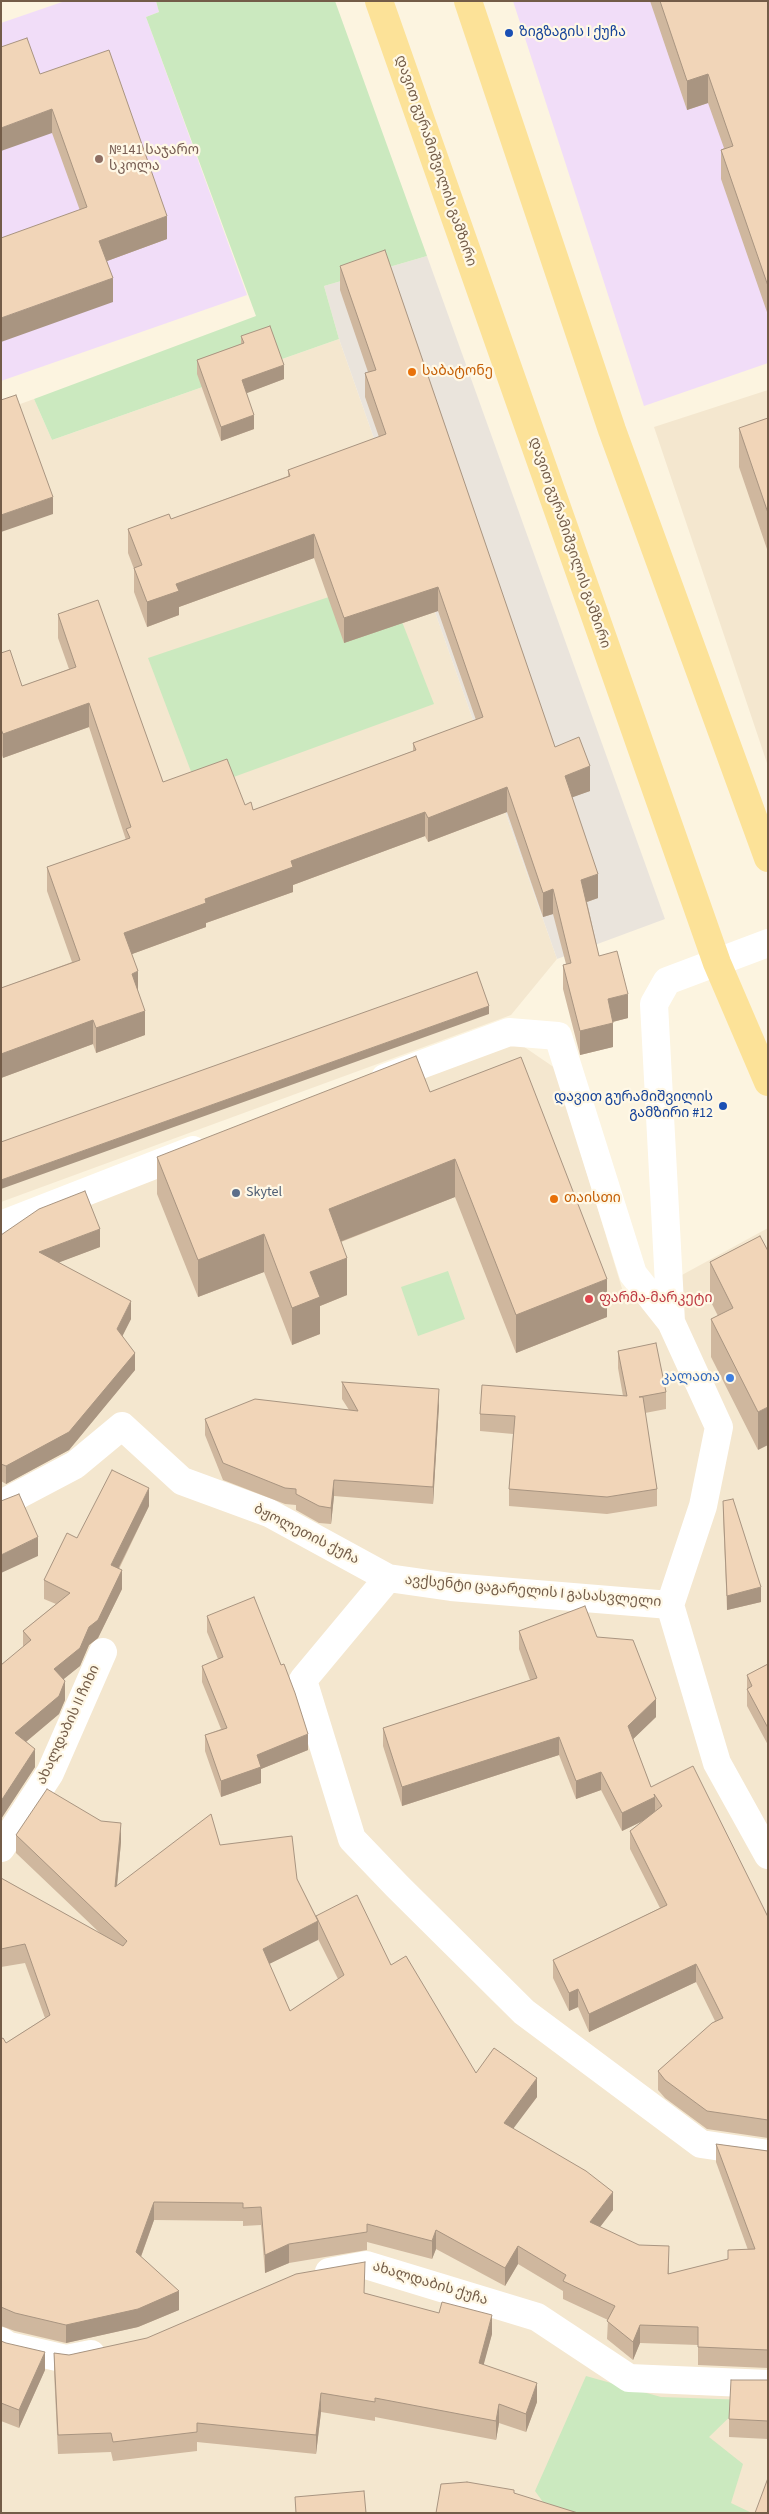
<!DOCTYPE html>
<html>
<head>
<meta charset="utf-8">
<style>
  body { margin:0 }
  #map { position:relative; width:769px; height:2514px; overflow:hidden; background:#fcf4e0; font-family:"Source Sans 3",sans-serif }
  canvas { display:block }
  .frame { position:absolute; inset:0; border:2px solid #735c48; pointer-events:none }
</style>
</head>
<body>
<div id="map">
<canvas width="769" height="2514"></canvas>
<div class="frame"></div>
</div>
<script>
const g = document.querySelector('canvas').getContext('2d');
g.lineJoin = 'round';
function fillPath(path, color) {
  g.fillStyle = color;
  g.fill(path, 'evenodd');
}
function shape(rows) {
  const path = new Path2D();
  for (const r of rows) {
    path.moveTo(r[0], r[1]);
    for (let i = 2; i < r.length; i += 2) path.lineTo(r[i], r[i + 1]);
  }
  return path;
}
function trace(path, color, width, dash) {
  g.strokeStyle = color;
  g.lineWidth = width;
  g.lineCap = dash ? 'butt' : 'round';
  g.setLineDash(dash || []);
  g.stroke(path);
}
function write(font, color, halo, rows, align = 'center') {
  g.font = font + ' "Source Sans 3","Noto Sans Georgian",sans-serif';
  g.lineWidth = 4.5;
  g.setLineDash([]);
  g.textBaseline = 'middle';
  g.strokeStyle = halo;
  g.fillStyle = color;
  for (const [text, x, y, turn = 0] of rows) {
    g.save();
    g.translate(x, y);
    g.rotate((+turn || 0) * Math.PI / 180);
    g.textAlign = isNaN(turn) ? turn : align;
    if (halo) g.strokeText(text, 0, 0);
    g.fillText(text, 0, 0);
    g.restore();
  }
}
fillPath(shape([
  [339,339,557,959,511,1015,1,1202,1,411,34,399,52,440],
  [768,390,768,766,654,427],
  [517,1042,555,1068,627,1305,768,1228,768,2513,1,2513,1,1234]
]), '#f4e7cf');
fillPath(shape([
  [427,256,665,919,557,959,339,339,324,286]
]), '#eae4dc');
fillPath(shape([
  [65,1,156,1,159,12,146,17,247,295,1,381,1,23],
  [513,1,768,1,768,363,644,406]
]), '#f1ddf8');
fillPath(shape([
  [156,1,335,1,427,256,324,286,339,339,52,440,34,399,256,316,146,17,159,12],
  [385,578,434,704,198,790,148,658],
  [448,1271,465,1319,418,1336,401,1287],
  [586,2376,661,2397,747,2400,709,2437,743,2464,731,2503,752,2513,551,2513,535,2491]
]), '#cbe9bf');
trace(shape([
  [768,943,667,981,654,1004,671,1322,719,1427,703,1506,670,1605,717,1763,768,1855],
  [385,1078,509,1032,558,1036,633,1274,671,1322],
  [1,1225,193,1150],
  [1,1504,75,1465,122,1426,182,1481,269,1513,388,1578],
  [670,1605,451,1587,388,1578,303,1680,352,1839,397,1886,524,2012,701,2144,768,2154],
  [1,1848,50,1773,103,1652],
  [329,2272,366,2265,537,2317,629,2378,768,2384],
  [1,2341,9,2346,66,2359,91,2354]
]), '#fff', 28);
trace(shape([
  [379,1,717,963,768,1082],
  [468,1,612,430,768,858]
]), '#fce298', 28);
fillPath(shape([
  [650,1,768,1,768,315,721,179,721,150,724,148,708,103,687,110],
  [40,74,167,239,107,261,113,302,52,133],
  [340,266,555,747,590,791,572,797,598,898,587,902,599,956,628,1018,613,1022,613,1047,580,1055,563,989,563,965,566,964,553,914,543,917,507,812,428,842,425,836,293,885,293,892,206,923,206,927,132,954,145,1035,96,1053,93,1044,1,1078,1,988,72,962,47,891,47,867,126,840,89,727,3,758,1,753,1,653,22,686,69,669,58,638,58,614,163,782,245,805,253,810,413,751,413,743,476,720,438,611,344,643,314,558,179,607,179,615,147,627,134,592,134,569,128,553,128,529,171,519,288,476,288,470,379,437,365,397,365,373,368,372,340,290],
  [241,336,284,379,246,393,254,429,221,441,197,374,197,360,241,344],
  [768,418,768,552,739,467,739,428],
  [430,1092,607,1317,516,1353,455,1197,341,1242,347,1295,320,1306,320,1334,292,1345,264,1272,198,1297,157,1194,157,1157],
  [1,1235,100,1247,59,1262,131,1319,122,1336,135,1370,69,1450,6,1484,1,1481],
  [760,1236,758,1450,711,1357,711,1319,718,1316,710,1300,710,1262],
  [618,1351,666,1392,666,1409,645,1413,657,1489,657,1506,607,1514,509,1506,509,1489,513,1434,480,1431,480,1414,623,1396,618,1368],
  [342,1382,439,1405,433,1504,334,1496,331,1524,319,1523,296,1510,296,1505,285,1504,223,1480,205,1435,205,1419,349,1410,342,1399],
  [723,1501,761,1602,727,1610,723,1515],
  [149,1506,119,1569,122,1589,98,1638,89,1645,80,1666,63,1679,65,1700,59,1714,26,1742,35,1767,1,1819,23,1647,23,1631,56,1604,44,1599,44,1580,77,1538],
  [207,1616,308,1750,261,1769,261,1783,221,1797,205,1751,205,1735,221,1729,202,1682,202,1666,218,1659,207,1632],
  [519,1631,597,1637,656,1717,633,1739,651,1787,768,1917,768,2138,707,2129,665,2098,658,2090,658,2071,715,2021,696,1982,589,2032,578,2007,569,2011,553,1978,553,1960,660,1908,630,1849,630,1831,643,1821,622,1831,601,1790,576,1799,559,1755,402,1806,383,1746,383,1728,530,1680,519,1649],
  [768,1664,768,1745,747,1706,747,1675],
  [16,1835,121,1842,117,1886,220,1845,297,1879,316,1916,391,1965,476,2073,537,2097,513,2128,613,2210,600,2227,669,2264,669,2274,728,2259,748,2250,716,2162,716,2144,768,2151,768,2368,698,2365,698,2345,640,2343,633,2360,607,2339,608,2320,563,2299,563,2291,518,2264,505,2286,436,2249,432,2259,367,2242,367,2250,289,2263,265,2273,261,2225,243,2226,243,2221,154,2220,141,2257,179,2310,138,2327,66,2343,15,2331,1,2326,1,2039,6,2043,45,2018,25,1963,1,1967,1,1878,101,1934,16,1853],
  [318,1939,338,1979,290,2011,269,1964],
  [365,2293,492,2334,483,2365,537,2402,526,2432,499,2423,496,2440,375,2417,375,2421,321,2412,316,2454,197,2442,197,2451,113,2461,111,2452,58,2454,54,2372,54,2353,69,2355],
  [1,2341,45,2370,19,2428,1,2421],
  [768,2380,768,2439,729,2437,729,2419]
]), '#cfb79e');
fillPath(shape([
  [708,74,708,103,687,110,687,81],
  [52,109,52,133,1,151,1,128],
  [167,216,167,239,99,264,99,241],
  [113,278,113,302,1,342,1,318],
  [284,365,284,379,242,395,242,380],
  [254,415,254,429,221,441,221,427],
  [53,497,53,514,1,532,1,515],
  [314,534,314,558,179,607,179,615,147,627,147,602,176,584],
  [438,587,438,611,344,643,344,618],
  [89,703,89,727,3,758,3,734],
  [590,766,590,791,565,800,565,776],
  [507,787,507,812,428,842,428,818],
  [425,812,425,836,293,885,293,892,206,923,206,927,124,957,124,933,205,899,291,861],
  [598,874,598,898,581,904,581,880],
  [553,889,553,914,543,917,543,893],
  [138,971,138,996,132,974],
  [628,994,628,1018,608,1023,608,999],
  [489,1006,489,1014,1,1189,1,1180],
  [145,1011,145,1035,96,1053,96,1028],
  [93,1020,93,1044,1,1078,1,1054],
  [613,1023,613,1047,580,1055,580,1031],
  [455,1159,455,1197,329,1246,329,1209],
  [100,1229,100,1247,39,1270,39,1252],
  [264,1234,264,1272,198,1297,198,1260],
  [347,1258,347,1295,320,1306,320,1334,292,1345,292,1308,310,1272],
  [607,1279,607,1317,516,1353,516,1315],
  [131,1301,131,1319,117,1347,117,1329],
  [135,1353,135,1370,69,1450,6,1484,6,1466],
  [439,1389,439,1405,433,1504,433,1487],
  [768,1407,768,1445,758,1450,758,1412],
  [334,1480,334,1496,331,1524,331,1508],
  [149,1488,149,1506,111,1583,111,1565],
  [38,1537,38,1556,1,1573,1,1555],
  [122,1570,122,1589,98,1638,89,1645,80,1666,54,1687,54,1669],
  [761,1587,761,1602,727,1610,727,1596],
  [65,1681,65,1700,59,1714,15,1751,15,1733],
  [656,1699,656,1717,628,1744,628,1726],
  [308,1734,308,1750,261,1769,261,1783,221,1797,221,1781,257,1755],
  [559,1737,559,1755,402,1806,402,1787],
  [35,1749,35,1767,1,1819,1,1801],
  [601,1772,601,1790,576,1799,576,1781],
  [655,1797,655,1815,622,1831,622,1813],
  [121,1823,121,1842,115,1905,115,1887],
  [318,1921,318,1940,263,1967,263,1949],
  [696,1964,696,1982,589,2032,589,2014],
  [578,1989,578,2007,569,2011,569,1993],
  [537,2078,537,2097,504,2141,504,2123],
  [613,2192,613,2210,590,2240,590,2222],
  [154,2202,154,2220,136,2270,136,2252],
  [436,2230,436,2249,432,2259,432,2241],
  [289,2244,289,2263,265,2273,265,2255],
  [518,2246,518,2264,505,2286,505,2268],
  [179,2291,179,2310,138,2327,66,2343,66,2325],
  [492,2315,492,2334,479,2382,479,2363],
  [640,2325,640,2343,633,2360,633,2342],
  [45,2352,45,2370,19,2428,19,2410],
  [537,2383,537,2402,526,2432,526,2414],
  [321,2393,321,2412,316,2454,316,2435],
  [499,2404,499,2423,496,2440,496,2421]
]), '#a99581');
const building = shape([
  [660,1,768,1,768,286,721,150,733,146,708,74,687,81,660,1],
  [27,38,40,74,109,50,167,216,99,241,113,278,1,318,1,238,87,207,52,109,1,128,1,47,27,38],
  [385,250,555,747,579,737,590,766,565,776,598,874,581,880,599,956,617,951,628,994,608,999,613,1023,580,1031,563,965,571,963,553,889,543,893,507,787,428,818,425,812,291,861,293,867,205,899,206,903,124,933,138,971,132,974,145,1011,96,1028,93,1020,1,1054,1,988,80,960,47,867,130,838,126,829,131,827,89,703,3,734,1,729,1,653,10,650,22,686,76,667,58,614,98,600,163,782,227,759,245,805,251,802,253,810,416,750,413,743,483,717,438,587,344,618,314,534,176,584,179,591,147,602,134,568,142,565,128,529,169,514,171,519,290,476,288,470,386,434,365,373,376,370,340,266,385,250],
  [270,326,284,365,242,380,254,415,221,427,197,360,244,343,241,336,270,326],
  [16,395,53,497,1,515,1,400,16,395],
  [768,418,768,513,739,428,768,418],
  [477,972,489,1006,1,1180,1,1142,477,972],
  [416,1056,430,1092,521,1057,607,1279,516,1315,455,1159,329,1209,347,1258,310,1272,320,1297,292,1308,264,1234,198,1260,157,1157,416,1056],
  [85,1191,100,1229,39,1252,131,1301,117,1329,135,1353,69,1432,6,1466,1,1464,1,1235,39,1209,85,1191],
  [760,1236,768,1251,768,1407,758,1412,711,1319,733,1308,710,1262,760,1236],
  [656,1343,666,1392,639,1397,643,1397,657,1489,607,1497,509,1489,515,1416,480,1414,482,1385,627,1396,618,1351,656,1343],
  [342,1382,439,1389,433,1487,334,1480,331,1508,319,1506,296,1494,296,1489,285,1488,223,1463,205,1419,255,1399,358,1411,342,1382],
  [112,1470,149,1488,111,1565,122,1570,98,1620,89,1627,80,1648,54,1669,65,1681,59,1696,15,1733,35,1749,1,1801,1,1665,31,1640,23,1631,70,1593,44,1580,67,1533,77,1538,112,1470],
  [19,1494,38,1537,1,1555,1,1501,19,1494],
  [733,1499,761,1587,727,1596,723,1501,733,1499],
  [254,1597,281,1665,284,1664,295,1693,308,1734,257,1755,261,1767,221,1781,205,1735,227,1728,202,1666,223,1657,207,1616,254,1597],
  [585,1606,597,1637,633,1640,656,1699,628,1726,651,1787,693,1766,768,1917,768,2120,707,2111,665,2080,658,2071,712,2023,723,2018,696,1964,589,2014,578,1989,569,1993,553,1960,667,1905,630,1831,662,1806,654,1794,655,1797,622,1813,601,1772,576,1781,559,1737,402,1787,383,1728,537,1678,519,1631,585,1606],
  [768,1664,768,1728,747,1689,752,1686,747,1675,768,1664],
  [47,1789,101,1821,121,1823,115,1887,211,1814,220,1845,292,1836,297,1879,318,1921,263,1949,290,2011,344,1975,316,1916,357,1895,391,1965,406,1956,476,2073,494,2048,537,2078,504,2123,586,2171,613,2192,590,2222,639,2245,669,2246,668,2274,728,2259,728,2250,755,2249,716,2144,768,2151,768,2350,698,2347,698,2327,640,2325,633,2342,607,2321,615,2306,563,2281,566,2275,518,2246,505,2268,436,2230,432,2241,367,2224,367,2232,289,2244,265,2255,261,2207,243,2208,243,2203,154,2202,136,2252,179,2291,138,2309,66,2325,15,2313,1,2307,1,2039,3,2038,6,2043,50,2015,25,1944,1,1949,1,1878,123,1946,127,1941,16,1835,47,1789],
  [365,2262,364,2293,439,2313,442,2302,492,2315,479,2363,537,2383,526,2414,499,2404,496,2421,375,2398,375,2402,321,2393,316,2435,197,2423,197,2432,113,2442,111,2433,58,2435,54,2353,69,2355,147,2338,296,2274,365,2262],
  [1,2341,6,2343,45,2352,19,2410,1,2403,1,2341],
  [731,2380,768,2380,768,2421,729,2419,731,2380],
  [768,2478,768,2513,755,2513,768,2478],
  [467,2482,514,2490,514,2493,578,2513,436,2513,441,2484,467,2482],
  [364,2491,366,2513,296,2513,295,2497,364,2491]
]);
fillPath(building, '#f1d5b8');
trace(building, '#a99581', 1);
for (const [x, y, r, color] of [
  [509,33,5,"#1a4fb4"],
  [99,159,5,"#8d6e63"],
  [412,372,5,"#e8710a"],
  [723,1106,5,"#1a4fb4"],
  [236,1193,5,"#5c6f8a"],
  [554,1199,5,"#e8710a"],
  [589,1299,5,"#e0444e"],
  [730,1378,5,"#3f7fe0"]
]) {
  const dot = new Path2D();
  dot.arc(x, y, r, 0, 2 * Math.PI);
  g.fillStyle = color;
  g.fill(dot);
  trace(dot, '#fff8e6', 2);
}
write('14px', '#164399', '#fff8e6', [
  ["ზიგზაგის I ქუჩა",519,33],
  ["დავით გურამიშვილის",713,1098,"right"],
  ["გამზირი #12",713,1114,"right"]
], 'left');
write('14px', '#785e54', '#fff8e6', [
  ["№141 საჯარო",109,151],
  ["სკოლა",109,167]
], 'left');
write('14px', '#735c48', '#fff8e6', [
  ["დავით გურამიშვილის გამზირი",435,161,71],
  ["დავით გურამიშვილის გამზირი",569,543,71],
  ["ბჟოლეთის ქუჩა",306,1535,27],
  ["ავქსენტი ცაგარელის I გასასვლელი",533,1592,5],
  ["ახალდაბის II ჩიხი",69,1725,-65],
  ["ახალდაბის ქუჩა",430,2284,17]
]);
write('14px', '#c56008', '#fff8e6', [
  ["საბატონე",422,372],
  ["თაისთი",564,1199]
], 'left');
write('14px', '#4e5e75', '#fff8e6', [
  ["Skytel",246,1193]
], 'left');
write('14px', '#be3a42', '#fff8e6', [
  ["ფარმა-მარკეტი",599,1299]
], 'left');
write('14px', '#366cbe', '#fff8e6', [
  ["კალათა",720,1378]
], 'right');
</script>
</body>
</html>
